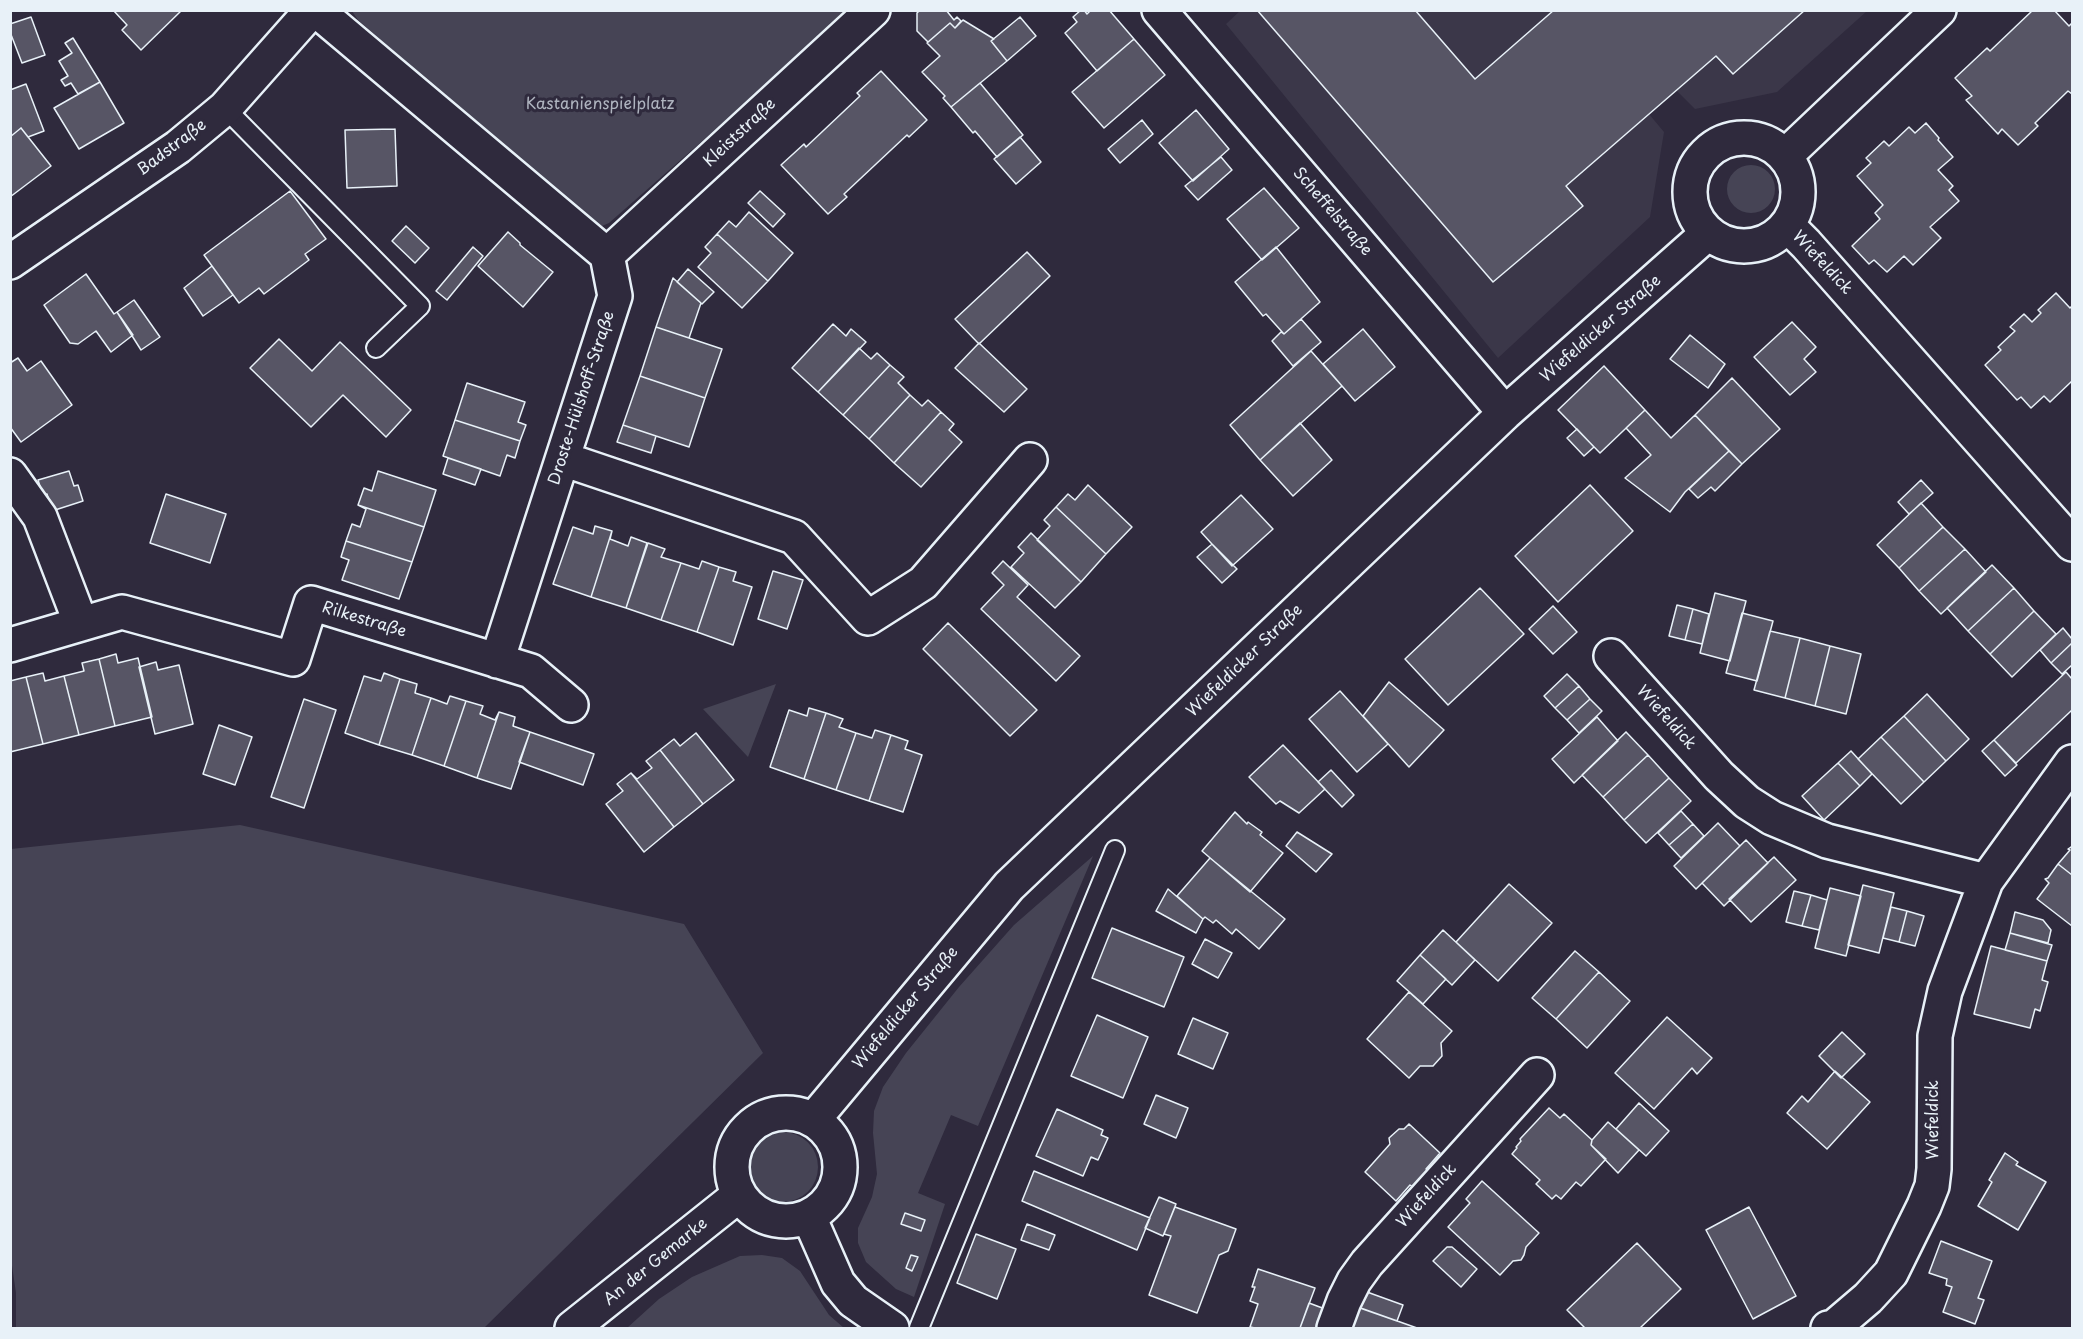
<!DOCTYPE html>
<html>
<head>
<meta charset="utf-8">
<style>
  body { margin:0 }
  #map { position:relative; width:2083px; height:1339px; overflow:hidden; background:#2f2a3d; font-family:"Playpen Sans",sans-serif }
  canvas { display:block }
  .frame { position:absolute; inset:0; border:12px solid #e8f1f8; pointer-events:none }
</style>
</head>
<body>
<div id="map">
<canvas width="2083" height="1339"></canvas>
<div class="frame"></div>
</div>
<script>
const g = document.querySelector('canvas').getContext('2d');
g.lineJoin = 'round';
function fillPath(path, color) {
  g.fillStyle = color;
  g.fill(path, 'evenodd');
}
function shape(rows) {
  const path = new Path2D();
  for (const r of rows) {
    if (r.length === 3) {
      path.moveTo(r[0] + r[2], r[1]);
      path.arc(r[0], r[1], r[2], 0, 2 * Math.PI);
      continue;
    }
    path.moveTo(r[0], r[1]);
    for (let i = 2; i < r.length; i += 2) path.lineTo(r[i], r[i + 1]);
  }
  return path;
}
function trace(path, color, width, dash) {
  g.strokeStyle = color;
  g.lineWidth = width;
  g.lineCap = dash ? 'butt' : 'round';
  g.setLineDash(dash || []);
  g.stroke(path);
}
function write(font, color, halo, rows, align = 'center') {
  g.font = font + ' "Playpen Sans",sans-serif';
  g.lineWidth = 6;
  g.setLineDash([]);
  g.textBaseline = 'middle';
  g.strokeStyle = halo;
  g.fillStyle = color;
  for (const [text, x, y, turn = 0] of rows) {
    g.save();
    g.translate(x, y);
    g.rotate((+turn || 0) * Math.PI / 180);
    g.textAlign = isNaN(turn) ? turn : align;
    if (halo) g.strokeText(text, 0, 0);
    g.fillText(text, 0, 0);
    g.restore();
  }
}
fillPath(shape([
  [1241,10,1867,11,1777,92,1695,109,1676,90,1649,114,1664,132,1650,217,1498,358,1226,24]
]), '#3b3749');
fillPath(shape([
  [352,11,845,11,742,106,609,223,602,226,588,221,358,20],
  [1751,189,24],
  [776,684,748,757,703,709],
  [240,825,684,924,763,1053,484,1328,16,1328,16,1293,10,1252,11,849],
  [1093,856,978,1126,951,1115,918,1193,945,1204,914,1297,896,1289,866,1262,858,1243,858,1228,872,1197,877,1174,873,1133,874,1111,883,1087,906,1053,959,987,1014,925],
  [783,1167,35],
  [762,1255,782,1258,800,1271,829,1315,844,1328,627,1328,659,1299,692,1277,740,1256]
]), '#464455');
const building = shape([
  [113,10,182,10,141,50,122,30,127,25,113,10],
  [920,10,946,10,954,20,957,17,961,21,955,28,950,23,928,42,917,31,917,13,920,10],
  [1081,10,1084,10,1087,14,1091,10,1109,10,1134,39,1097,71,1065,33,1077,22,1073,17,1081,10],
  [1257,10,1415,10,1475,79,1554,10,1805,10,1733,74,1716,56,1566,186,1583,206,1493,282,1257,10],
  [2033,10,2054,10,2069,26,2072,23,2072,94,2068,91,2035,123,2038,126,2018,145,2002,129,1998,134,1966,100,1972,96,1955,78,1987,48,1990,51,2033,10],
  [31,17,45,55,22,63,10,32,10,24,31,17],
  [1020,17,1036,36,1007,61,991,41,1020,17],
  [963,20,994,39,991,41,1007,61,951,107,943,98,945,96,922,72,940,56,927,43,950,23,955,28,963,20],
  [73,38,100,82,78,94,71,83,65,86,61,80,68,76,59,61,72,53,65,43,73,38],
  [1134,39,1165,75,1104,128,1072,92,1134,39],
  [881,71,927,120,909,137,907,135,844,194,847,197,828,214,781,165,804,144,806,147,860,96,857,93,881,71],
  [100,82,124,123,79,149,54,108,100,82],
  [980,83,1023,135,997,157,975,131,973,133,951,107,980,83],
  [26,84,44,131,28,137,21,128,10,137,10,90,26,84],
  [1196,110,1229,149,1193,181,1159,143,1196,110],
  [1142,120,1153,134,1120,163,1108,149,1142,120],
  [1926,123,1939,138,1938,140,1953,157,1938,170,1953,186,1949,190,1959,201,1930,227,1941,238,1913,265,1904,256,1887,272,1874,260,1869,264,1852,246,1880,219,1875,213,1883,205,1857,176,1871,163,1866,158,1884,141,1889,146,1909,127,1915,133,1926,123],
  [21,128,51,166,10,197,10,137,21,128],
  [395,129,397,186,347,188,345,130,395,129],
  [1020,137,1041,162,1016,184,994,159,1020,137],
  [1221,157,1232,170,1198,200,1185,186,1221,157],
  [1264,188,1299,228,1262,260,1227,219,1264,188],
  [290,191,326,239,305,254,309,260,264,294,259,288,239,303,204,255,290,191],
  [760,191,785,214,773,227,748,203,760,191],
  [749,212,793,253,768,281,717,234,729,221,736,227,749,212],
  [406,226,429,248,415,263,392,241,406,226],
  [508,232,520,243,520,245,553,272,523,307,478,266,508,232],
  [717,234,768,281,742,308,698,267,711,253,705,247,717,234],
  [473,247,483,256,447,300,436,291,473,247],
  [1276,247,1320,302,1284,334,1266,314,1263,316,1235,282,1276,247],
  [1027,252,1050,276,979,344,955,319,1027,252],
  [212,266,233,295,203,316,184,288,212,266],
  [688,269,714,292,702,304,677,282,688,269],
  [86,274,114,314,117,312,133,335,111,352,96,331,78,344,70,343,44,305,86,274],
  [673,278,701,303,689,338,656,327,673,278],
  [2056,293,2070,308,2072,306,2072,381,2050,402,2044,396,2031,408,2021,397,2017,400,1985,365,2001,350,1998,347,2015,331,2010,327,2024,314,2032,322,2041,313,2038,310,2056,293],
  [134,300,160,337,141,350,117,312,134,300],
  [1301,319,1321,342,1293,366,1272,341,1281,332,1284,334,1301,319],
  [1792,322,1816,347,1804,359,1816,372,1790,395,1754,357,1792,322],
  [833,324,846,336,851,329,866,342,818,392,792,368,833,324],
  [656,327,722,349,705,398,640,376,656,327],
  [1363,329,1395,367,1355,401,1323,364,1363,329],
  [1690,335,1725,364,1708,388,1670,359,1690,335],
  [279,339,312,371,340,342,411,410,386,437,343,395,311,427,250,368,279,339],
  [979,343,1027,389,1004,412,955,368,979,343],
  [859,348,871,359,877,353,890,365,843,415,818,392,859,348],
  [1311,351,1342,386,1260,460,1230,425,1311,351],
  [18,358,27,371,41,361,72,405,21,442,10,427,10,363,18,358],
  [890,365,904,377,898,383,910,395,869,439,843,415,890,365],
  [1604,366,1645,410,1600,453,1558,410,1604,366],
  [640,376,705,398,689,447,623,425,640,376],
  [1732,378,1780,429,1742,464,1695,415,1732,378],
  [467,383,525,402,518,422,526,425,520,441,455,420,467,383],
  [910,395,922,406,928,400,941,412,894,463,869,439,910,395],
  [1645,410,1671,438,1695,415,1729,451,1685,492,1670,512,1625,478,1651,455,1626,428,1645,410],
  [941,412,954,424,949,430,962,442,921,487,894,463,941,412],
  [455,420,520,441,515,458,507,455,500,476,443,456,455,420],
  [1300,423,1332,460,1293,496,1260,460,1300,423],
  [623,425,656,436,651,453,617,442,623,425],
  [1577,429,1594,447,1584,456,1567,438,1577,429],
  [1729,451,1742,464,1715,491,1711,487,1698,498,1689,489,1729,451],
  [448,458,481,469,475,485,443,474,448,458],
  [69,471,74,486,78,485,83,501,52,511,47,494,43,496,38,480,69,471],
  [378,471,436,490,424,527,358,505,364,488,372,491,378,471],
  [1921,480,1933,493,1909,514,1898,502,1921,480],
  [1088,485,1132,527,1106,554,1056,507,1068,494,1075,500,1088,485],
  [1590,485,1633,531,1558,602,1515,556,1590,485],
  [166,494,226,514,210,563,150,543,166,494],
  [1241,495,1273,529,1232,566,1201,532,1241,495],
  [1921,503,1943,527,1899,568,1877,545,1921,503],
  [358,505,424,527,412,562,346,541,352,524,360,527,366,509,358,505],
  [1056,507,1106,554,1081,582,1037,540,1050,526,1044,520,1056,507],
  [595,526,612,531,591,597,553,584,573,527,593,534,595,526],
  [1943,527,1965,549,1919,591,1899,568,1943,527],
  [612,531,610,539,628,546,631,537,647,543,626,608,591,597,612,531],
  [1031,533,1081,582,1055,608,1011,567,1024,553,1018,547,1031,533],
  [346,541,412,562,399,599,342,580,349,560,341,557,346,541],
  [648,543,665,549,661,557,681,563,661,620,626,608,648,543],
  [1212,544,1237,569,1222,583,1197,557,1212,544],
  [1965,549,1986,572,1941,614,1919,591,1965,549],
  [702,561,719,567,697,632,661,620,681,563,699,569,702,561],
  [1003,561,1028,585,1017,597,1080,656,1056,681,981,609,1004,585,992,573,1003,561],
  [1992,565,2014,588,1968,631,1947,608,1992,565],
  [719,567,736,572,733,581,752,587,733,645,697,632,719,567],
  [773,571,803,580,787,629,758,619,773,571],
  [1480,588,1524,634,1448,705,1405,659,1480,588],
  [2014,588,2034,611,1990,654,1968,631,2014,588],
  [1715,593,1746,601,1730,661,1700,653,1715,593],
  [1677,605,1693,609,1685,640,1669,636,1677,605],
  [1553,606,1577,632,1553,654,1529,629,1553,606],
  [1693,609,1709,614,1702,644,1685,640,1693,609],
  [2034,611,2056,634,2012,677,1990,654,2034,611],
  [1742,613,1773,621,1757,681,1726,673,1742,613],
  [948,623,1037,710,1010,736,923,649,948,623],
  [2063,628,2072,639,2072,643,2051,663,2040,650,2063,628],
  [1770,631,1800,638,1785,698,1754,690,1770,631],
  [1800,638,1830,646,1815,706,1785,698,1800,638],
  [2072,643,2072,665,2062,674,2051,663,2072,643],
  [1830,646,1861,654,1846,714,1815,706,1830,646],
  [116,654,118,663,138,658,152,717,115,726,99,659,116,654],
  [99,659,115,726,79,735,64,676,84,671,82,663,99,659],
  [156,662,158,670,179,665,193,724,155,734,139,667,156,662],
  [2066,672,2072,679,2072,710,2016,763,1994,740,2066,672],
  [43,673,45,681,64,676,79,735,43,744,26,677,43,673],
  [384,673,400,679,379,745,345,733,364,676,381,681,384,673],
  [1567,674,1579,686,1555,708,1544,696,1567,674],
  [26,677,43,744,10,752,10,681,26,677],
  [400,679,417,684,415,693,431,698,412,755,379,745,400,679],
  [1389,682,1444,730,1409,767,1363,716,1389,682],
  [1579,686,1590,699,1567,720,1555,708,1579,686],
  [1340,691,1388,744,1357,772,1309,719,1340,691],
  [1927,694,1969,739,1946,761,1904,716,1927,694],
  [450,696,466,701,444,766,412,755,431,698,447,704,450,696],
  [304,699,336,710,304,808,271,797,304,699],
  [1590,699,1602,711,1579,733,1567,720,1590,699],
  [466,701,483,706,480,714,495,720,499,712,477,778,444,766,466,701],
  [809,708,826,713,804,779,770,767,789,710,807,716,809,708],
  [499,712,515,717,513,726,530,732,511,789,477,778,499,712],
  [826,713,843,719,839,727,856,733,836,790,804,779,826,713],
  [1904,716,1946,761,1924,782,1881,737,1904,716],
  [1597,717,1618,741,1574,783,1552,759,1597,717],
  [219,725,252,737,235,785,203,774,219,725],
  [875,730,891,735,869,801,836,790,856,733,872,738,875,730],
  [530,732,594,754,583,785,519,762,530,732],
  [1626,732,1648,755,1603,797,1582,775,1626,732],
  [696,733,734,780,703,804,660,750,674,739,680,746,696,733],
  [891,735,908,741,905,749,922,755,903,812,869,801,891,735],
  [1881,737,1924,782,1901,804,1858,759,1881,737],
  [1994,740,2017,765,2005,776,1982,751,1994,740],
  [1283,745,1325,789,1299,813,1280,801,1276,804,1249,777,1283,745],
  [660,750,703,804,674,827,631,773,637,779,652,768,646,761,660,750],
  [1851,751,1872,774,1860,786,1838,763,1851,751],
  [1648,755,1669,778,1624,820,1603,797,1648,755],
  [1838,763,1860,786,1824,820,1802,796,1838,763],
  [1331,770,1354,795,1342,807,1318,782,1331,770],
  [631,773,674,827,644,852,606,804,623,791,617,784,631,773],
  [1669,778,1691,801,1646,843,1624,820,1669,778],
  [1681,811,1693,824,1669,845,1658,833,1681,811],
  [1235,812,1247,824,1248,822,1262,832,1260,835,1283,853,1250,892,1202,851,1235,812],
  [1718,823,1740,846,1696,889,1674,866,1718,823],
  [1693,824,1704,836,1681,858,1669,845,1693,824],
  [1297,832,1332,854,1316,872,1286,846,1297,832],
  [1746,840,1768,863,1724,906,1702,883,1746,840],
  [2071,847,2072,849,2072,875,2058,864,2070,850,2068,849,2071,847],
  [1774,857,1796,880,1751,922,1729,899,1774,857],
  [1210,858,1285,919,1259,949,1236,929,1232,934,1216,920,1213,923,1205,917,1203,919,1177,896,1210,858],
  [2058,864,2072,875,2072,926,2037,899,2049,883,2045,879,2048,878,2058,864],
  [1509,884,1552,923,1498,981,1456,942,1509,884],
  [1863,885,1894,893,1879,953,1848,945,1863,885],
  [1830,888,1861,896,1846,956,1815,948,1830,888],
  [1168,889,1203,919,1196,933,1156,911,1168,889],
  [1794,891,1811,895,1802,926,1786,922,1794,891],
  [1811,895,1827,900,1819,930,1802,926,1811,895],
  [1891,907,1907,911,1899,942,1883,938,1891,907],
  [1907,911,1924,916,1915,946,1899,942,1907,911],
  [2015,912,2043,920,2051,930,2048,943,2010,933,2015,912],
  [1112,928,1184,957,1164,1007,1092,978,1112,928],
  [1443,930,1475,960,1452,985,1420,955,1443,930],
  [2010,933,2052,945,2047,961,2005,950,2010,933],
  [1205,939,1232,953,1218,978,1192,964,1205,939],
  [1991,946,2047,961,2042,980,2048,982,2040,1011,2035,1009,2030,1028,1974,1014,1991,946],
  [1575,951,1599,972,1556,1019,1532,998,1575,951],
  [1420,955,1446,979,1423,1004,1397,981,1420,955],
  [1599,972,1630,1001,1587,1048,1556,1019,1599,972],
  [1409,992,1452,1031,1441,1043,1442,1056,1433,1066,1420,1066,1409,1078,1367,1039,1409,992],
  [1097,1015,1148,1037,1123,1098,1071,1076,1097,1015],
  [1667,1017,1712,1058,1697,1074,1692,1068,1654,1109,1615,1073,1667,1017],
  [1193,1018,1228,1033,1213,1069,1178,1054,1193,1018],
  [1842,1032,1865,1054,1841,1078,1819,1056,1842,1032],
  [1835,1071,1870,1102,1827,1149,1787,1113,1802,1096,1808,1102,1835,1071],
  [1156,1095,1188,1108,1176,1138,1144,1124,1156,1095],
  [1639,1103,1669,1131,1646,1156,1616,1129,1639,1103],
  [1549,1108,1560,1118,1564,1114,1592,1140,1591,1145,1606,1159,1581,1186,1576,1182,1561,1199,1556,1195,1552,1199,1536,1184,1540,1180,1512,1154,1517,1148,1516,1147,1521,1141,1520,1139,1549,1108],
  [1057,1109,1103,1130,1101,1135,1108,1138,1098,1160,1091,1157,1083,1176,1036,1156,1057,1109],
  [1608,1122,1639,1150,1618,1173,1591,1145,1592,1140,1608,1122],
  [1409,1124,1440,1153,1426,1169,1429,1171,1414,1188,1410,1185,1396,1201,1365,1172,1390,1144,1389,1138,1399,1129,1404,1129,1409,1124],
  [2005,1153,2018,1162,2016,1165,2046,1182,2018,1230,1978,1206,1992,1182,1989,1180,2005,1153],
  [1034,1171,1150,1218,1137,1250,1022,1201,1034,1171],
  [1482,1181,1539,1233,1526,1247,1524,1255,1521,1260,1513,1261,1500,1275,1448,1227,1470,1203,1466,1199,1482,1181],
  [1159,1197,1176,1204,1163,1236,1145,1228,1159,1197],
  [1175,1207,1236,1229,1228,1251,1219,1255,1197,1313,1149,1295,1171,1236,1164,1234,1175,1207],
  [1749,1207,1796,1296,1753,1319,1706,1230,1749,1207],
  [905,1213,925,1220,921,1231,901,1224,905,1213],
  [1027,1224,1055,1235,1049,1250,1021,1240,1027,1224],
  [976,1234,1016,1249,997,1299,957,1283,976,1234],
  [1941,1241,1992,1261,1978,1298,1984,1300,1975,1324,1943,1312,1952,1287,1946,1285,1947,1279,1929,1273,1941,1241],
  [1637,1243,1681,1289,1640,1328,1585,1328,1567,1310,1637,1243],
  [1447,1247,1452,1247,1477,1269,1461,1287,1433,1261,1447,1247],
  [911,1255,918,1257,912,1271,906,1268,911,1255],
  [1258,1269,1315,1288,1300,1328,1255,1328,1250,1327,1258,1304,1250,1301,1255,1287,1252,1287,1258,1269],
  [1367,1292,1403,1305,1397,1321,1360,1308,1367,1292],
  [1309,1303,1325,1309,1318,1328,1300,1328,1309,1303],
  [1355,1306,1417,1328,1348,1328,1355,1306]
]);
fillPath(building, '#575565');
trace(building, '#e8f1f8', 1.5);
const lane = shape([
  [225,108,420,306,376,348],
  [919,1328,1115,850]
]);
const street = shape([
  [316,10,607,255,615,296,497,661],
  [1159,10,1505,413],
  [1744,192,54],
  [1785,156,1939,10],
  [1787,225,1806,244,2072,544],
  [607,255,873,10],
  [10,262,178,147,225,108,312,10],
  [563,459,794,537,868,618,923,583,1030,460],
  [10,475,40,517,81,624],
  [10,645,122,612,293,659,311,603,531,671,571,705],
  [1611,656,1719,776,1747,802,1772,818,1827,841,1986,881],
  [786,1167,54],
  [814,1119,1009,886,1505,413,1708,233],
  [809,1217,838,1283,853,1301,892,1328],
  [572,1328,739,1195],
  [1334,1328,1344,1301,1354,1281,1367,1263,1537,1075],
  [1828,1328,1834,1327,1868,1298,1891,1273,1924,1206,1932,1186,1934,1169,1935,1036,1945,991,1986,881,2072,762]
]);
trace(lane, '#e8f1f8', 22);
trace(street, '#e8f1f8', 38);
trace(lane, '#2f2a3d', 18);
trace(street, '#2f2a3d', 33);
write('16px', '#afb4bf', '#2f2a3d', [
  ["Kastanienspielplatz",600,105]
]);
write('16px', '#e8f1f8', '#2f2a3d', [
  ["Kleiststraße",740,133,-43],
  ["Badstraße",172,148,-37],
  ["Scheffelstraße",1332,212,49],
  ["Wiefeldick",1822,263,47],
  ["Wiefeldicker Straße",1601,329,-41],
  ["Droste-Hülshoff-Straße",582,398,-72],
  ["Rilkestraße",364,620,17],
  ["Wiefeldicker Straße",1245,661,-44],
  ["Wiefeldick",1666,718,48],
  ["Wiefeldicker Straße",906,1008,-50],
  ["Wiefeldick",1934,1120,-90],
  ["Wiefeldick",1427,1196,-48],
  ["An der Gemarke",656,1262,-39]
]);
</script>
</body>
</html>
